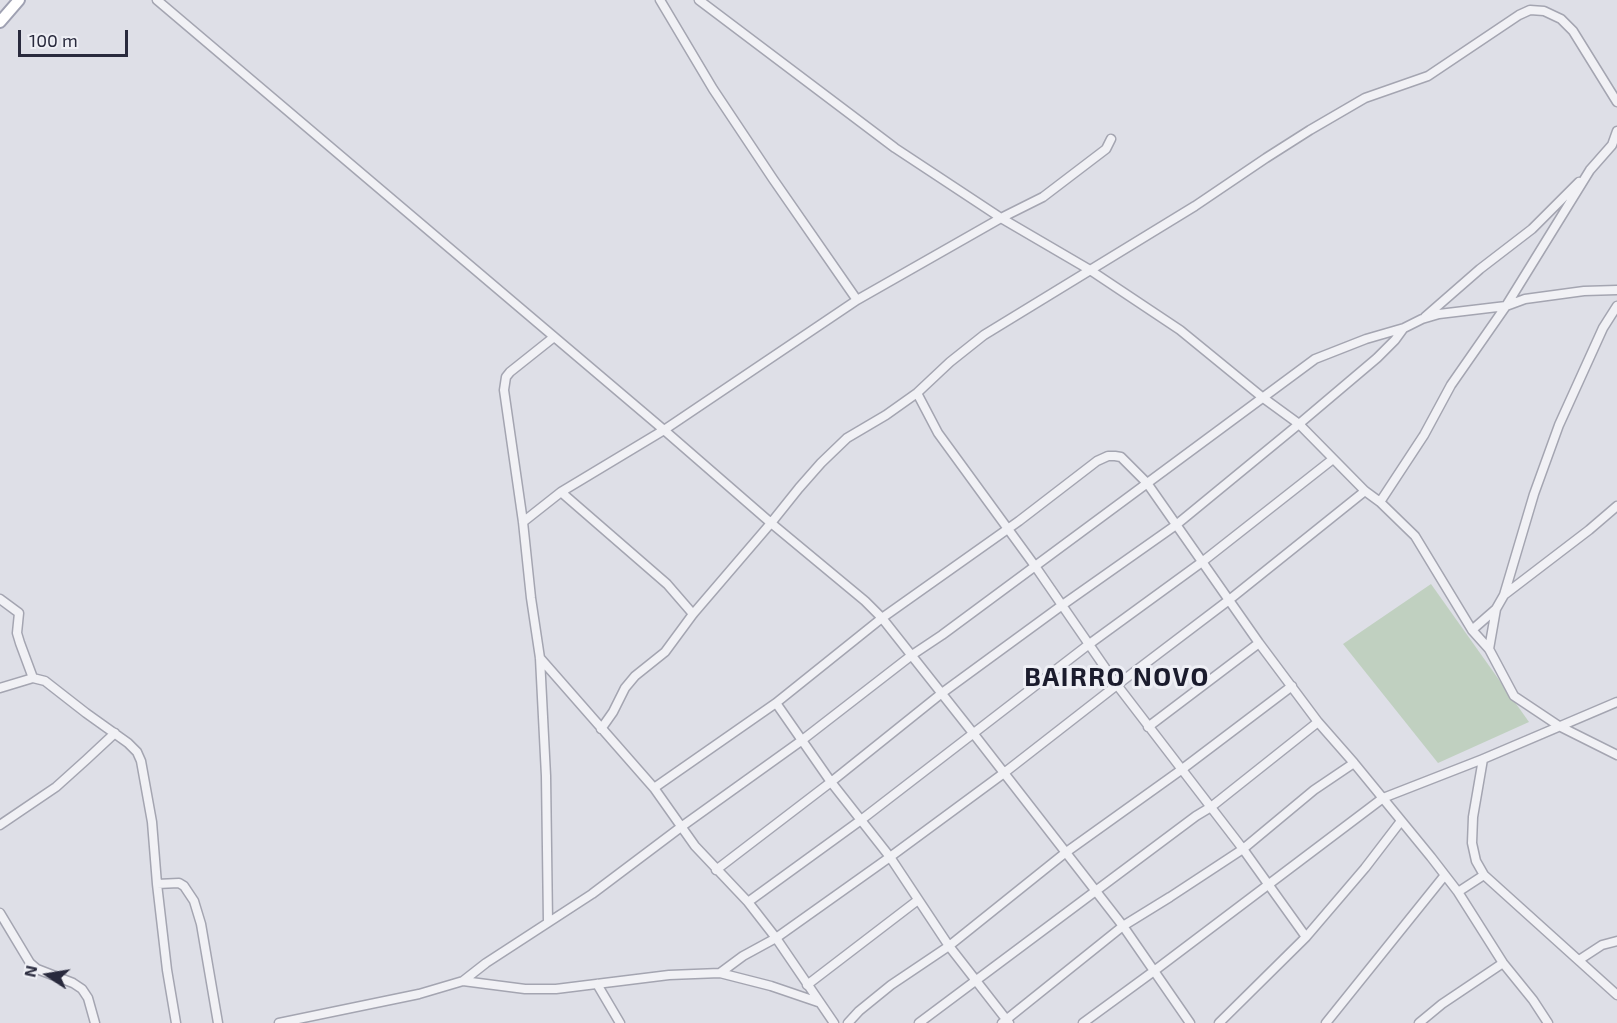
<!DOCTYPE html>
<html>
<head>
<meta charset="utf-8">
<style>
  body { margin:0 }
  #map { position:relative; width:1617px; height:1023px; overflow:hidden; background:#dedfe7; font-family:"Exo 2",sans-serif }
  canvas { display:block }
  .north { position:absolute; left:18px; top:945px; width:60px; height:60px; -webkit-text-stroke:4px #eeeff5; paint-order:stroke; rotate:282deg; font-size:16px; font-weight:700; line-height:24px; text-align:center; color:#292a3d }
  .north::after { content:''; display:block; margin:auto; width:21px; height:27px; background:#292a3d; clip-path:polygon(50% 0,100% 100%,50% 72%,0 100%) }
  .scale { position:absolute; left:18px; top:30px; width:110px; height:27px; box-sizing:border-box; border:3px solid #292a3d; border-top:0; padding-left:8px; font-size:18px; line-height:21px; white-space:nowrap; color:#292a3d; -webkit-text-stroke:4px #eeeff5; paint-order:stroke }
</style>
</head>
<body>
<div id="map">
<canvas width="1617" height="1023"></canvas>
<div class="north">N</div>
<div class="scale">100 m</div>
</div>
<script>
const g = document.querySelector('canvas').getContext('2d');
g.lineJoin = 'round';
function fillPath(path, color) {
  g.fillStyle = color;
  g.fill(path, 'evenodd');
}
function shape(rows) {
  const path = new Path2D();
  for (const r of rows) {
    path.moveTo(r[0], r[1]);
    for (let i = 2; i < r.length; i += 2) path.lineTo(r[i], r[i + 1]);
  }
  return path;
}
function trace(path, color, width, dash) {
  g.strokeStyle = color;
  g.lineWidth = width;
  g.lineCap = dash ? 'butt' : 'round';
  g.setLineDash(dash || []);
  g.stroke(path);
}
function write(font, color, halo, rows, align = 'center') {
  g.font = font + ' "Exo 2",sans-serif';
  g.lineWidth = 6;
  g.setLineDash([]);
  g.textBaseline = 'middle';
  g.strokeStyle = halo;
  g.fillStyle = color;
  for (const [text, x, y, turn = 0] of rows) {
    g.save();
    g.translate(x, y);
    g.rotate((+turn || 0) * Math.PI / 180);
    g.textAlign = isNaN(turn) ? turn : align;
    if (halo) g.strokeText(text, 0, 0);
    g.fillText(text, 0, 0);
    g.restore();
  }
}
fillPath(shape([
  [1431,584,1529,722,1438,763,1343,644]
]), '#c0d0c0');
const minor = shape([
  [157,0,664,430,771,523,865,601,882,618,973,733,1123,926,1190,1023],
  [660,0,713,89,773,179,857,300],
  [699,0,895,148,1001,218,1090,270,1180,330,1262,397,1299,424,1365,491,1380,502,1415,536,1472,630,1489,649,1514,696,1559,726,1617,755],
  [1425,317,1480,269,1532,229,1579,182],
  [917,393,938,433,1035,566,1117,685,1243,849,1306,937,1219,1023],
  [561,492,667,584,693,614],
  [1380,502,1424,435,1451,385,1506,306,1590,170,1612,145,1617,131],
  [523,522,561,492,664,430,857,300,1001,218,1043,197,1106,149,1111,139],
  [1504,595,1589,530,1617,506],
  [0,599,19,613,17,633,20,643,33,678],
  [1472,630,1496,609],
  [1489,649,1496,609,1504,595,1534,494,1559,425,1603,328,1617,306],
  [540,658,654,788,695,846,748,902,776,938,834,1023],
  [0,688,33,678,45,681,86,713,128,743,137,752,141,761,152,822,157,884,167,970,176,1023],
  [776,703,831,782,890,857,949,946,1009,1023],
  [1148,727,1259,643],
  [601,729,613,712,625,688,635,676,665,652,693,614,771,523,799,488,821,463,847,438,886,415,917,393,950,362,984,335,1195,206,1266,158,1310,130,1365,98,1428,76,1519,15,1530,10,1544,11,1561,19,1573,31,1617,102],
  [1483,759,1473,817,1472,843,1476,861,1484,875],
  [654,788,776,703,882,618,1019,521,1097,461,1108,456,1115,456,1121,457,1147,483,1259,643,1318,722,1354,763,1431,857,1458,892,1503,963,1533,1000,1548,1023],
  [0,825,56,787,86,760,115,733],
  [716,870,831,782,942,693,1061,606,1176,525,1299,424,1377,358,1395,340,1403,329],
  [157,884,179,883,184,886,194,901,201,924,218,1023],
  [1458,892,1484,875,1617,995],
  [748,902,861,820,1088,645,1202,562,1333,459],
  [0,913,30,963,37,969,73,983,82,989,88,998,95,1023],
  [548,922,546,776,540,658,531,598,523,522,504,390,506,377,510,372,554,337],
  [1306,937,1365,868,1401,821],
  [1579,960,1602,945,1617,941],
  [720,973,743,956,776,938,890,857,1004,773,1117,685,1229,600,1365,491],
  [463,981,525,989,556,989,669,975,720,973,771,986,818,1002],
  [597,984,620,1023],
  [807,985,918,900],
  [279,1023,419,994,463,981,486,963,592,894,681,827,801,741,912,655,942,635,1315,359,1366,339,1404,328,1422,319,1439,314,1506,306,1525,299,1584,291,1617,290],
  [848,1023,859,1011,891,985,949,946,1065,853,1181,770,1292,686],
  [919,1023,1196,816,1211,807,1318,722],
  [1002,1023,1123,926,1170,897,1243,849,1314,790,1354,763],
  [1083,1023,1154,971,1383,798,1483,759,1617,702],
  [1326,1023,1445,875],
  [1419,1023,1442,1004,1503,963]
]);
const major = shape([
  [0,22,19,0]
]);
trace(minor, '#a4a5b1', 11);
trace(major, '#9fa1b2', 14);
trace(minor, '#f1f1f5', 8);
trace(major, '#fff', 10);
g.letterSpacing = '1.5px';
write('bold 26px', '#1b1c2d', '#eeeff5', [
  ["BAIRRO NOVO",1117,677]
]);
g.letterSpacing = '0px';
</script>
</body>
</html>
